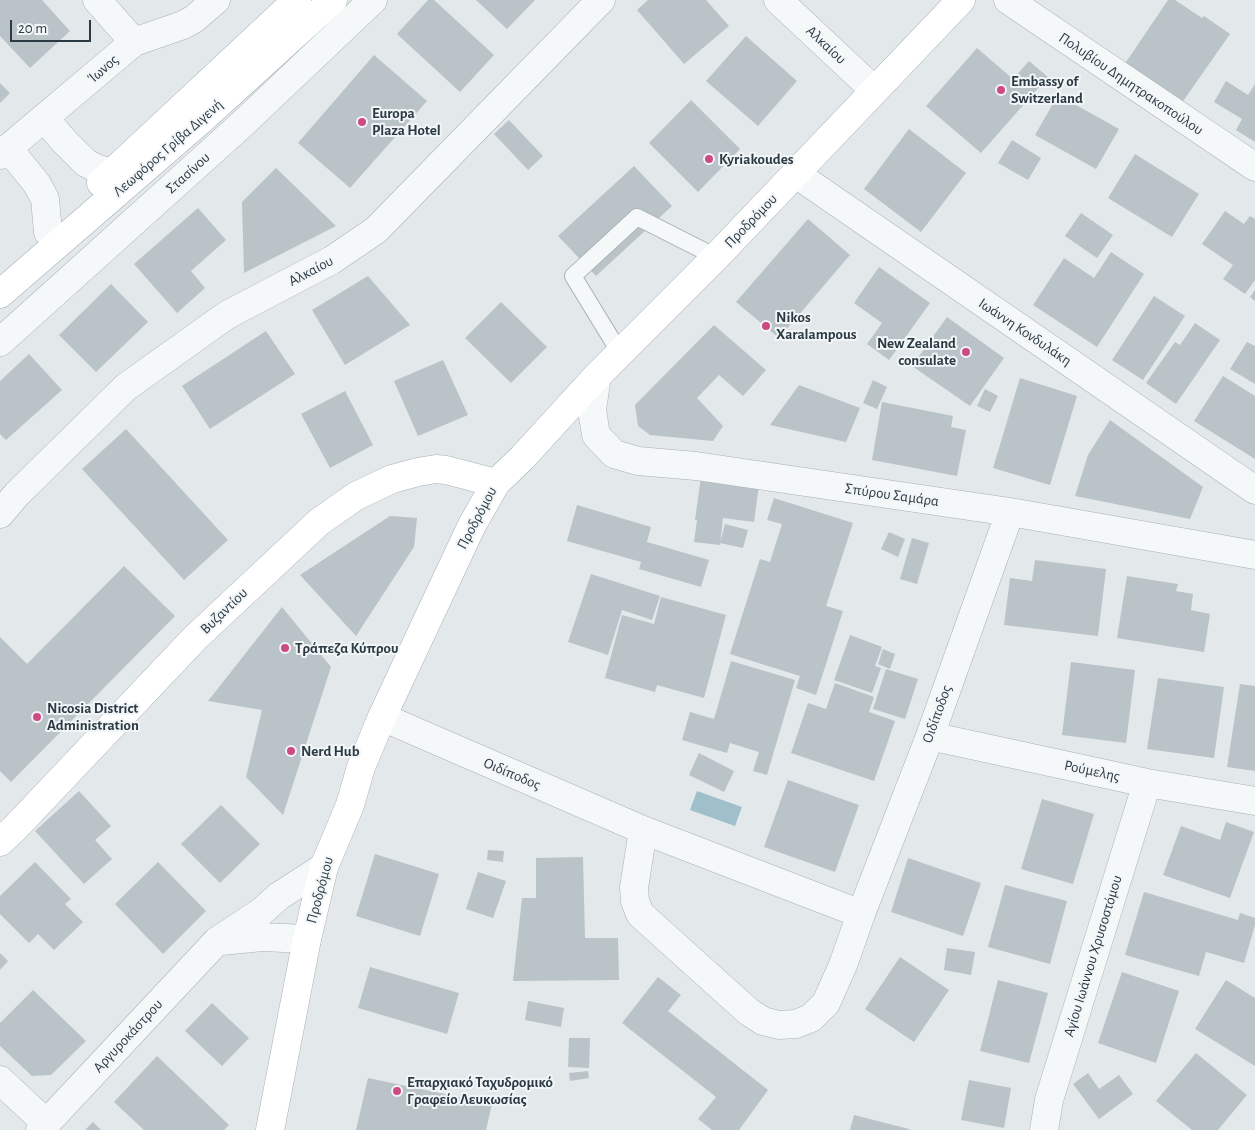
<!DOCTYPE html>
<html>
<head>
<meta charset="utf-8">
<style>
  body { margin:0 }
  #map { position:relative; width:1255px; height:1130px; overflow:hidden; background:#e3e8eb; font-family:"Alegreya Sans",sans-serif }
  canvas { display:block }
  .scale { position:absolute; left:10px; top:20px; width:81px; height:22px; box-sizing:border-box; border:2px solid #2b3a43; border-top:0; padding-left:6px; font-size:15px; line-height:18px; white-space:nowrap; color:#2b3a43; -webkit-text-stroke:4px #f2f6f8; paint-order:stroke }
</style>
</head>
<body>
<div id="map">
<canvas width="1255" height="1130"></canvas>
<div class="scale">20 m</div>
</div>
<script>
const g = document.querySelector('canvas').getContext('2d');
g.lineJoin = 'round';
function fillPath(path, color) {
  g.fillStyle = color;
  g.fill(path, 'evenodd');
}
function shape(rows) {
  const path = new Path2D();
  for (const r of rows) {
    path.moveTo(r[0], r[1]);
    for (let i = 2; i < r.length; i += 2) path.lineTo(r[i], r[i + 1]);
  }
  return path;
}
function trace(path, color, width, dash) {
  g.strokeStyle = color;
  g.lineWidth = width;
  g.lineCap = dash ? 'butt' : 'round';
  g.setLineDash(dash || []);
  g.stroke(path);
}
function write(font, color, halo, rows, align = 'center') {
  g.font = font + ' "Alegreya Sans",sans-serif';
  g.lineWidth = 4;
  g.setLineDash([]);
  g.textBaseline = 'middle';
  g.strokeStyle = halo;
  g.fillStyle = color;
  for (const [text, x, y, turn = 0] of rows) {
    g.save();
    g.translate(x, y);
    g.rotate((+turn || 0) * Math.PI / 180);
    g.textAlign = isNaN(turn) ? turn : align;
    if (halo) g.strokeText(text, 0, 0);
    g.fillText(text, 0, 0);
    g.restore();
  }
}
fillPath(shape([
  [697,791,742,807,735,826,690,810]
]), '#9fc0ca');
fillPath(shape([
  [0,0,42,0,70,31,30,68,0,36],
  [428,0,434,0,494,55,460,92,397,34],
  [476,0,535,0,507,29],
  [648,0,706,0,729,26,684,64,637,10],
  [1168,0,1175,0,1202,18,1204,16,1230,34,1179,107,1122,68],
  [746,36,797,81,758,126,706,81],
  [977,48,1013,79,1029,61,1048,77,981,153,926,106],
  [374,55,427,101,350,188,298,143],
  [1226,81,1248,95,1255,84,1255,142,1236,130,1242,119,1214,102],
  [0,83,10,93,0,103],
  [1058,95,1119,129,1096,169,1035,135],
  [691,100,740,149,698,192,649,143],
  [509,120,543,156,528,170,494,134],
  [909,129,966,173,921,232,864,189],
  [1012,140,1041,158,1028,180,998,163],
  [1135,154,1199,194,1172,237,1108,198],
  [634,166,672,206,596,276,558,236],
  [276,168,336,226,244,273,242,202],
  [198,208,226,240,191,271,205,288,177,313,134,264],
  [1225,211,1244,224,1250,216,1255,219,1255,280,1245,294,1223,279,1233,265,1202,244],
  [1081,213,1113,235,1097,258,1065,236],
  [808,219,850,255,779,338,736,302],
  [1111,252,1144,274,1097,347,1033,305,1064,258,1094,278],
  [879,267,930,303,889,360,867,344,882,323,854,303],
  [368,276,410,325,345,365,312,310],
  [111,284,148,322,96,372,59,335],
  [1255,290,1255,301,1250,297],
  [1154,296,1185,316,1143,380,1112,360],
  [501,302,547,347,511,383,465,338],
  [947,317,1004,358,970,406,912,366],
  [1195,323,1220,340,1176,404,1146,383,1175,342,1180,345],
  [714,325,766,370,743,396,719,375,697,398,723,426,713,441,650,435,638,426,635,405],
  [266,331,295,374,210,429,182,386],
  [1247,342,1255,346,1255,384,1230,369],
  [29,354,62,390,6,440,0,434,0,381],
  [443,360,468,415,418,436,394,381],
  [1223,376,1255,396,1255,459,1194,421],
  [1020,378,1077,396,1050,485,993,468],
  [873,380,887,387,877,409,863,403],
  [799,385,860,408,846,442,770,425],
  [985,389,998,396,990,412,977,406],
  [345,391,373,445,330,468,301,414],
  [882,402,953,416,951,427,966,430,957,476,872,460],
  [1110,420,1203,487,1190,519,1075,496,1088,455],
  [126,429,228,540,184,580,82,469],
  [701,477,759,485,754,522,723,518,720,545,694,542,697,520,695,520],
  [774,498,853,523,826,606,843,611,816,695,796,688,800,676,730,654,760,559,770,562,782,524,767,520],
  [577,505,651,527,647,542,709,560,701,587,639,569,641,562,567,541],
  [390,516,417,518,414,547,356,636,300,575],
  [725,524,748,530,743,548,720,543],
  [889,532,905,539,898,557,881,549],
  [912,538,929,543,917,584,900,579],
  [1035,560,1106,569,1098,636,1004,625,1010,578,1032,581],
  [124,566,175,616,11,782,0,771,0,637,27,664],
  [591,574,660,596,652,620,622,610,608,655,568,642],
  [1127,576,1178,584,1176,591,1193,594,1191,610,1210,614,1204,652,1117,638],
  [661,597,726,615,704,698,657,685,655,692,605,678,622,615,654,624],
  [282,607,331,667,283,815,246,777,262,710,208,701],
  [850,635,882,647,875,666,881,668,872,693,834,680],
  [883,649,895,654,890,669,878,664],
  [731,661,795,680,767,775,753,771,759,752,730,743,727,753,682,740,690,712,714,719],
  [1071,662,1135,670,1126,743,1062,735],
  [886,669,918,679,905,719,873,709],
  [1158,678,1224,687,1214,758,1147,749],
  [835,683,874,697,869,712,895,721,874,781,791,753,808,703,826,709],
  [1240,684,1255,686,1255,771,1227,767],
  [699,753,734,771,724,792,689,775],
  [788,780,859,805,835,872,764,847],
  [79,791,111,826,95,840,112,859,84,884,35,831],
  [1042,799,1094,814,1073,884,1021,869],
  [221,805,260,844,220,883,181,844],
  [1226,822,1254,832,1230,898,1163,875,1181,826,1220,840],
  [488,850,504,851,503,862,487,860],
  [375,854,439,874,420,936,356,916],
  [583,857,585,938,618,938,619,980,513,981,522,898,536,898,536,858],
  [908,858,981,883,963,936,891,912],
  [35,862,71,899,65,904,83,922,54,950,38,934,29,943,0,914,0,896],
  [158,862,206,911,163,954,115,904],
  [478,872,506,881,493,918,466,909],
  [1005,885,1067,901,1050,964,988,947],
  [1144,892,1238,920,1240,913,1255,918,1255,925,1244,963,1206,952,1199,976,1125,955],
  [947,948,975,952,971,975,944,970],
  [0,953,8,961,0,970],
  [900,957,949,990,914,1042,865,1009],
  [370,967,459,993,447,1034,358,1008],
  [1122,972,1179,991,1156,1063,1098,1043],
  [658,977,681,995,668,1011,768,1090,739,1130,712,1130,698,1119,716,1097,622,1023],
  [998,980,1048,993,1029,1063,980,1051],
  [1226,980,1255,998,1255,1066,1195,1029],
  [33,990,86,1041,51,1075,32,1076,0,1046,0,1023],
  [528,1001,564,1008,561,1027,525,1020],
  [212,1003,249,1038,222,1066,185,1031],
  [569,1038,590,1038,589,1068,568,1067],
  [1196,1053,1247,1095,1218,1130,1192,1130,1156,1101],
  [157,1056,229,1125,224,1130,144,1130,114,1102],
  [588,1071,589,1078,570,1081,569,1073],
  [1088,1073,1099,1089,1119,1075,1133,1094,1099,1119,1073,1084],
  [368,1078,492,1104,486,1130,356,1130],
  [969,1080,1011,1088,1004,1128,961,1120],
  [854,1115,909,1129,909,1130,850,1130],
  [93,1122,101,1130,85,1130]
]), '#bac3c8');
const service = shape([
  [620,353,573,276,637,217,716,257]
]);
const minor = shape([
  [97,0,134,42],
  [778,0,874,90],
  [1008,0,1255,167],
  [45,119,64,141,86,163,96,168,112,173],
  [8,148,37,184,45,199,48,232],
  [0,155,134,42,183,25,194,19,216,0],
  [796,174,1255,490],
  [0,342,239,127,373,0],
  [597,376,592,410,596,435,614,454,638,461,696,466,1010,512,1255,555],
  [0,514,17,494,126,387,227,315,332,260,376,230,601,0],
  [382,717,643,830,861,914],
  [930,736,1147,783,1255,801],
  [643,830,634,888,635,901,640,914,749,1012,763,1021,779,1025,796,1024,811,1018,826,1003,843,965,861,914,930,736,1010,512],
  [221,941,262,937,307,939],
  [0,1080,46,1123],
  [40,1130,217,941,261,912,279,896,324,867],
  [1044,1130,1049,1100,1147,783]
]);
const secondary = shape([
  [0,842,15,828,195,638,319,522,356,496,392,479,418,472,436,469,446,470,496,483],
  [270,1130,307,939,324,867,350,805,361,767,382,717,472,525,496,483,522,458,597,376,716,257,961,0]
]);
const primary = shape([
  [101,183,297,0],
  [0,294,201,120,333,0]
]);
trace(service, '#a8b0b5', 18);
trace(minor, '#a8b0b5', 29);
trace(secondary, '#a8b0b5', 29);
trace(primary, '#a2b0b6', 29);
trace(service, '#f5f8f9', 16);
trace(minor, '#f5f8f9', 28);
trace(secondary, '#fff', 28);
trace(primary, '#fff', 28);
for (const [x, y, r, color] of [
  [1001,90,5,"#cc4b83"],
  [362,122,5,"#cc4b83"],
  [709,159,5,"#cc4b83"],
  [766,326,5,"#cc4b83"],
  [966,352,5,"#cc4b83"],
  [285,648,5,"#cc4b83"],
  [37,717,5,"#cc4b83"],
  [291,751,5,"#cc4b83"],
  [397,1091,5,"#cc4b83"]
]) {
  const dot = new Path2D();
  dot.arc(x, y, r, 0, 2 * Math.PI);
  g.fillStyle = color;
  g.fill(dot);
  trace(dot, '#f2f6f8', 2);
}
write('15px', '#2b3a43', '#f2f6f8', [
  ["Αλκαίου",826,45,43],
  ["Ίωνος",103,69,-41],
  ["Πολυβίου Δημητρακοπούλου",1131,84,34],
  ["Λεωφόρος Γρίβα Διγενή",168,148,-41],
  ["Στασίνου",188,173,-42],
  ["Προδρόμου",751,221,-46],
  ["Αλκαίου",311,271,-28],
  ["Ιωάννη Κονδυλάκη",1025,332,34],
  ["Σπύρου Σαμάρα",892,495,8],
  ["Προδρόμου",477,518,-62],
  ["Βυζαντίου",224,611,-44],
  ["Οιδίποδος",937,714,-70],
  ["Ρούμελης",1092,771,12],
  ["Οιδίποδος",512,774,23],
  ["Προδρόμου",320,890,-75],
  ["Αγίου Ιωάννου Χρυσοστόμου",1093,956,-73],
  ["Αργυροκάστρου",128,1036,-47]
]);
write('bold 15px', '#2b3a43', '#f2f6f8', [
  ["Embassy of",1011,81],
  ["Switzerland",1011,98],
  ["Europa",372,113],
  ["Plaza Hotel",372,130],
  ["Kyriakoudes",719,159],
  ["Nikos",776,317],
  ["Xaralampous",776,334],
  ["New Zealand",956,343,"right"],
  ["consulate",956,360,"right"],
  ["Τράπεζα Κύπρου",295,648],
  ["Nicosia District",47,708],
  ["Administration",47,725],
  ["Nerd Hub",301,751],
  ["Επαρχιακό Ταχυδρομικό",407,1082],
  ["Γραφείο Λευκωσίας",407,1099]
], 'left');
</script>
</body>
</html>
